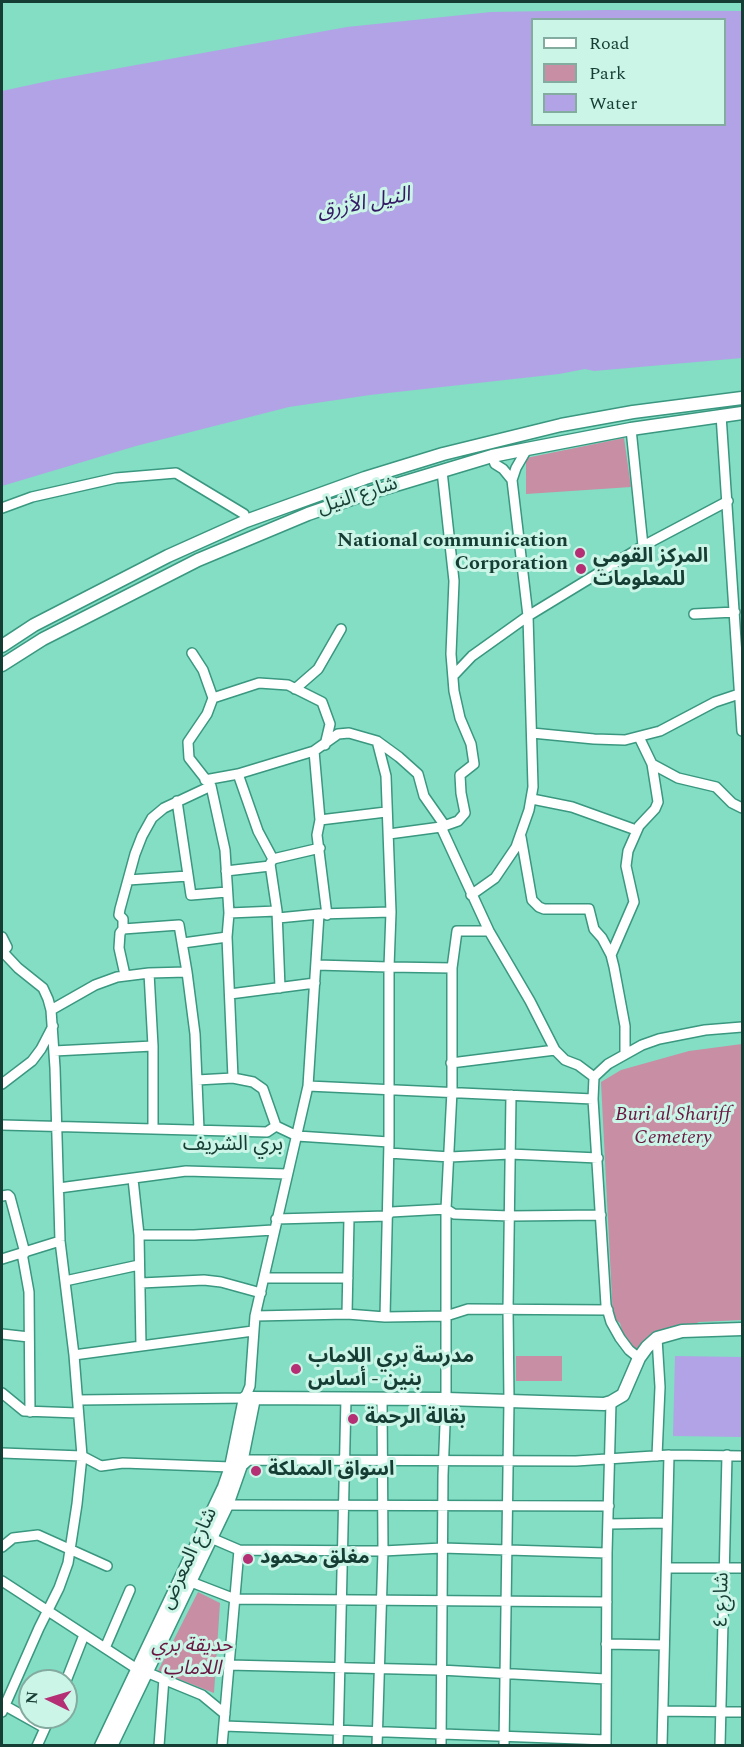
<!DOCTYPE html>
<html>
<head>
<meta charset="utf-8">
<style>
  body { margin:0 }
  #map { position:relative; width:744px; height:1747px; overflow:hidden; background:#83dec4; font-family:Spectral,serif }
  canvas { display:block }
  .frame { position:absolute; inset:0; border:3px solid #163d33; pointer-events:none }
  .legend { position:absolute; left:531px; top:18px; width:195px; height:108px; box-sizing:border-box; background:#cbf5e7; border:2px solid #83ab9f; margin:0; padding:8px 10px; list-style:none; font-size:18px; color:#163d33 }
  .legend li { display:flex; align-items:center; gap:12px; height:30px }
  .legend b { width:30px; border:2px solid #83ab9f }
  .north { position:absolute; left:18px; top:1669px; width:60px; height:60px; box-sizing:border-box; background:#cbf5e7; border:2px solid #83ab9f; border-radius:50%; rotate:275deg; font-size:16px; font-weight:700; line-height:24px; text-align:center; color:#163d33 }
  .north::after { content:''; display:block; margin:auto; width:21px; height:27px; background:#b42f73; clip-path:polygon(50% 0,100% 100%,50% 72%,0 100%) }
</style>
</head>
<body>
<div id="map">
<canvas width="744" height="1747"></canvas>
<div class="frame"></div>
<ul class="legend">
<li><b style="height:8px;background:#fff"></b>Road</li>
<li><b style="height:16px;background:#c78ea4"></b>Park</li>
<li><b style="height:16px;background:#b1a3e5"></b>Water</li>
</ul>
<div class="north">N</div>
</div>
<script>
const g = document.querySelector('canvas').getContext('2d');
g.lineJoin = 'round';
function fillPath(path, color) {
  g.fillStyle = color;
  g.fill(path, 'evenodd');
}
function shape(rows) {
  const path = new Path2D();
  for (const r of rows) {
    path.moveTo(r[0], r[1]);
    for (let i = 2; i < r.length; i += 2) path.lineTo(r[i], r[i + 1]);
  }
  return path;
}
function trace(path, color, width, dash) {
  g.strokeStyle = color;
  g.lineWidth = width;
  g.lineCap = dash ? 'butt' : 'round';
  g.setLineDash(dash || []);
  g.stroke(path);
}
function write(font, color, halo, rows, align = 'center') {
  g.font = font + ' Spectral,"Noto Sans Arabic",serif';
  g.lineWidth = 6;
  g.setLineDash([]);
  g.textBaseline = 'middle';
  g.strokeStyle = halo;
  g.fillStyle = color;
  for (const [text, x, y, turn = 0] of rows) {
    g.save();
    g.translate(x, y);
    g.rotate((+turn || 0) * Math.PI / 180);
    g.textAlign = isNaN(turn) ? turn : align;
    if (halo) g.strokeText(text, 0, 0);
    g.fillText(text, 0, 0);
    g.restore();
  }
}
fillPath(shape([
  [624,438,631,487,526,494,526,458],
  [742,1044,742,1320,699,1322,628,1354,620,1323,613,1318,601,1082,621,1070,689,1051],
  [516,1356,562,1356,562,1381,516,1381],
  [198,1592,220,1603,214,1693,158,1671]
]), '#c78ea4');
fillPath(shape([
  [608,10,742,11,742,358,594,371,585,369,559,374,370,395,289,407,136,446,2,486,2,91,53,80,347,27,491,12],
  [532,20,724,20,724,124,532,124],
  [675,1356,742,1357,742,1437,673,1436]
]), '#b1a3e5');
const minor = shape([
  [721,415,742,731],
  [631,429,643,546],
  [492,456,495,464,503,469,512,480],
  [442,471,454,581,451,654,454,691,460,718,471,744,474,764,460,775,461,793,465,813,458,821,441,827,489,931,530,1001,555,1050,565,1060,578,1065,594,1077],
  [2,508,32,497,116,478,176,473,244,514,246,521],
  [694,614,735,612],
  [192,653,203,670,213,698,207,714,188,742,189,758,211,786,225,850,229,913,227,937,233,1078],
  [453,676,472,656,528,616,643,546,728,501],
  [295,689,318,669,341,629],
  [213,698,259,683,288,685,322,702,330,724,325,745],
  [532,733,594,739,625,740,660,731,715,702,742,693],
  [377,741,386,776,391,912,389,967,452,968,452,1091,446,1209,446,1399,443,1475,441,1746],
  [314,751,320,820,317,835,327,915],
  [652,764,678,778,716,787,732,803,742,808],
  [238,774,258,831,273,859],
  [205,780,238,774,314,751,338,734,349,733,377,741,399,757,418,774,424,796,445,826],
  [532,799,572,807,636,830],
  [177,801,191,895,227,892],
  [320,820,386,812],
  [389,834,441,827],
  [521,837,532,900,539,907,544,909,589,909,594,929,602,938,611,955,614,967,625,1026,625,1054],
  [226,871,270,866],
  [128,880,188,876],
  [471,895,495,878,516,847,529,810,533,787,528,616,512,480,516,468,527,449],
  [229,913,277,911],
  [278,918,319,914,391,912],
  [123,929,179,925,187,972],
  [2,937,7,947,3,952,18,968,43,988,48,999,51,1010,55,1068,60,1241,74,1355,82,1456,77,1504,68,1563,59,1588,39,1628,2,1712],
  [183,943,227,937],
  [611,955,634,902,626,866,628,851,639,826,655,809,658,802,652,764,639,737],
  [316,965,389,967,389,1142,385,1317],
  [452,968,457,931,489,931],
  [149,973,153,1046,153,1129],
  [125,975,119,948,120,933,123,929,123,919,119,915,120,909,135,854,142,836,152,818,164,808,211,786],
  [280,988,277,911,270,864,273,859,320,848],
  [230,994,315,983],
  [51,1010,95,985,117,977,149,973,187,972,195,1034,199,1130],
  [54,1051,153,1046],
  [451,1063,555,1050],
  [197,1080,233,1078,253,1082,263,1089,276,1126],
  [2,1084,32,1061,41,1049,53,1026],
  [308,1086,593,1099],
  [2,1125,267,1132,276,1126,297,1136,389,1142],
  [389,1153,450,1157,510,1154,598,1158],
  [133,1179,139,1235,141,1346],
  [59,1188,186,1171,287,1174],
  [2,1196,8,1195,10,1197,25,1253],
  [276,1219,387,1216,391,1212,446,1209,454,1214,510,1216,601,1215],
  [139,1235,194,1235,273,1230],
  [22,1253,29,1292,30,1412],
  [2,1259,60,1241],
  [264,1278,348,1278],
  [65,1281,139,1265],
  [141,1283,204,1280,221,1282,261,1293],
  [347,1314,349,1218],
  [255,1316,347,1314,385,1317,446,1316,468,1309,608,1310],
  [2,1334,29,1337],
  [74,1355,253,1331],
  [639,1358,629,1350,620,1338,611,1322,606,1305,593,1099,594,1077,608,1064,642,1045,659,1039,705,1030,742,1027],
  [2,1393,24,1411,78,1413],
  [245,1398,250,1386,255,1316,308,1086,319,914],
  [78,1400,245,1398],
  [2,1453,82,1456,101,1466,123,1463,231,1467],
  [657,1456,660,1387,657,1338],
  [240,1468,249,1460,576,1461,669,1455,742,1456],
  [227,1505,609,1506],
  [609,1524,667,1523],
  [211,1538,239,1550,383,1551,442,1548,607,1553],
  [2,1547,13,1538,38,1535,107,1566],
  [667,1568,742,1568],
  [2,1581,137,1669],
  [191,1582,235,1599,607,1602],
  [606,1644,664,1645],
  [105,1648,130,1590],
  [228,1665,440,1670,606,1679],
  [146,1672,202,1695,225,1714],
  [66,1681,84,1635],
  [2,1704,45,1728],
  [663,1711,742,1712],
  [224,1726,606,1740],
  [606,1745,607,1553,611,1402],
  [37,1746,50,1717],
  [159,1746,164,1678],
  [222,1746,239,1550],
  [338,1746,346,1398],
  [377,1746,383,1551,382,1398],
  [504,1746,509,1401,508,1310,511,1095],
  [662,1746,669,1455],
  [720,1746,727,1455]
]);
const major = shape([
  [2,646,34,625,168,556,246,521,365,478,443,454,561,425,633,412,742,398],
  [2,665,43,639,198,560,308,514,369,493,492,456,527,449,631,429,742,413],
  [101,1746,224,1487,231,1467,245,1398,446,1399,604,1404,611,1402,623,1395,639,1358,647,1347,657,1338,682,1331,742,1329],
  [111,1746,227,1505,240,1468,254,1398]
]);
trace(minor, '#3a9780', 12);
trace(major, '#3a9780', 15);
trace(minor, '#fff', 9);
trace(major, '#fff', 12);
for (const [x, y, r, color] of [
  [580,553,6,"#b42f73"],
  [581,569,6,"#b42f73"],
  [296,1369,6,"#b42f73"],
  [353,1419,6,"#b42f73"],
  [256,1471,6,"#b42f73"],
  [248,1559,6,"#b42f73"]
]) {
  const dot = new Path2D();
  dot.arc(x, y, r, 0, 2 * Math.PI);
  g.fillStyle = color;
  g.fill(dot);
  trace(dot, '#cbf5e7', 2);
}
write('20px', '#163d33', '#cbf5e7', [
  ["شارع النيل",358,497,-18],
  ["شارع المعرض",190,1559,-65],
  ["شارع ٤",723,1600,-89]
]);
write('bold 20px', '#163d33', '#cbf5e7', [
  ["National communication",568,542,"right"],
  ["Corporation",568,565,"right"],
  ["المركز القومي",593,558],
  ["للمعلومات",593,581],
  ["مدرسة بري اللاماب",308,1358],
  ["بنين - أساس",308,1381],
  ["بقالة الرحمة",365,1419],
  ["اسواق المملكة",268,1471],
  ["مغلق محمود",260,1559]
], 'left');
write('italic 20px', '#691641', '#cbf5e7', [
  ["Buri al Shariff",673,1116],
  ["Cemetery",673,1139],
  ["حديقة بري",192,1647],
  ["اللاماب",192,1670]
]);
write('italic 21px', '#341965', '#cbf5e7', [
  ["النيل الأزرق",364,205,-11]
]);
write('21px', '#163d33', '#cbf5e7', [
  ["بري الشريف",233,1146]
]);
</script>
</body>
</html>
